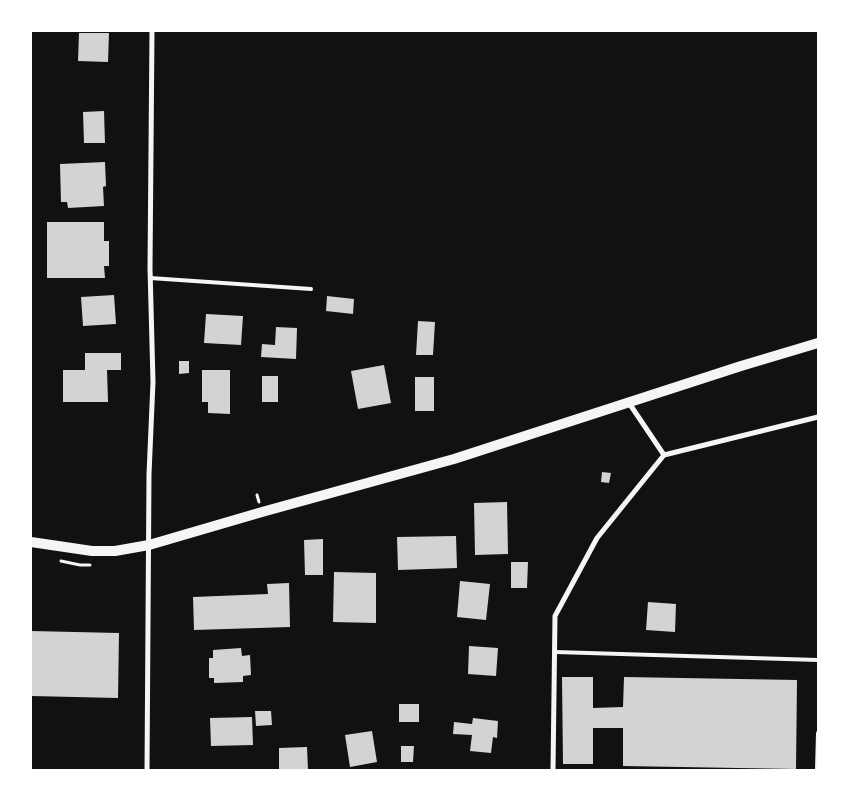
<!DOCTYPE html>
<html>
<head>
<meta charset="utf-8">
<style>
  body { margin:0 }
  #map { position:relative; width:849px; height:801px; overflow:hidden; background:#111; font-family:"Fira Sans Condensed",sans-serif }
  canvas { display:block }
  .frame { position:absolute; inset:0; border:32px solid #fff; pointer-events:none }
</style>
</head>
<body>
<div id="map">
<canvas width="849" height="801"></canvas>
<div class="frame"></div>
</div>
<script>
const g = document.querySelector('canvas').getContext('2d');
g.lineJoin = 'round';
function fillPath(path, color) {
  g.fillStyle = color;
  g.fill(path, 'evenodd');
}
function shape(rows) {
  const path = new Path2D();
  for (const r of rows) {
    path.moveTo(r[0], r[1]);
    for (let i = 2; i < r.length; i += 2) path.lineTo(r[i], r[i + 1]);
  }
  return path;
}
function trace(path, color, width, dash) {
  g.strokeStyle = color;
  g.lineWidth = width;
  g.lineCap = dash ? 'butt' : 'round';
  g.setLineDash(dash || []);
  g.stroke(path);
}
fillPath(shape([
  [79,33,109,33,108,62,78,61],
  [104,111,105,143,84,143,83,112],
  [105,162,106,186,103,187,104,206,68,208,67,202,61,202,60,164],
  [47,222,104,222,104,241,109,241,109,266,104,266,105,278,47,278],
  [114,295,116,324,83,326,81,297],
  [327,296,354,299,353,314,326,311],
  [206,314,243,316,241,345,204,343],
  [418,321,435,322,433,355,416,355],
  [276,327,297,328,296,359,261,357,262,344,275,345],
  [85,353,121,353,121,370,107,370,108,402,63,402,63,370,85,370],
  [179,361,189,361,189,373,179,374],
  [384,365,391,403,358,409,351,371],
  [202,370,230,370,230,414,208,413,208,402,202,402],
  [262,376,278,376,278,402,262,402],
  [415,377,434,377,434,411,415,411],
  [602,472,611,473,609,483,601,482],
  [507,502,508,554,475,555,474,503],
  [456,536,457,568,398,570,397,537],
  [323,539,323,575,305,575,304,540],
  [511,562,528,562,527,588,511,588],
  [334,572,376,573,376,623,333,622],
  [460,581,490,584,486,620,457,617],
  [289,583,290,627,194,630,193,597,268,594,267,584],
  [648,602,676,604,675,632,646,630],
  [31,631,119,633,118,698,31,696],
  [469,646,498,648,496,676,468,674],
  [241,648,242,656,250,655,251,675,243,676,243,682,214,683,214,678,209,678,209,658,213,658,213,650],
  [562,677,593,677,593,708,623,707,624,677,797,680,796,769,623,766,623,728,593,728,593,764,563,764],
  [399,704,419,704,419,722,399,722],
  [255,711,271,711,272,725,256,726],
  [252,717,253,745,211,746,210,718],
  [473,718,498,721,497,738,493,737,491,753,470,751,472,735,453,734,454,722,472,724],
  [372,731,377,762,350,767,345,735],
  [401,746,414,746,413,762,401,762],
  [307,747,308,770,279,770,279,748]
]), '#d3d3d3');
trace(shape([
  [257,495,259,502],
  [61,561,80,565,90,565]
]), '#f5f5f5', 3);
trace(shape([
  [150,278,311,289],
  [555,652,818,660],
  [817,770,818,733]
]), '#f5f5f5', 4);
trace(shape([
  [629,403,664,455],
  [147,770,149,474,153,382,150,268,152,31],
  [553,770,555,616,597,538,664,455,818,417]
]), '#f5f5f5', 5);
trace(shape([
  [31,542,92,551,115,551,149,545,262,512,454,459,741,366,818,343]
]), '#f5f5f5', 10);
</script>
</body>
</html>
